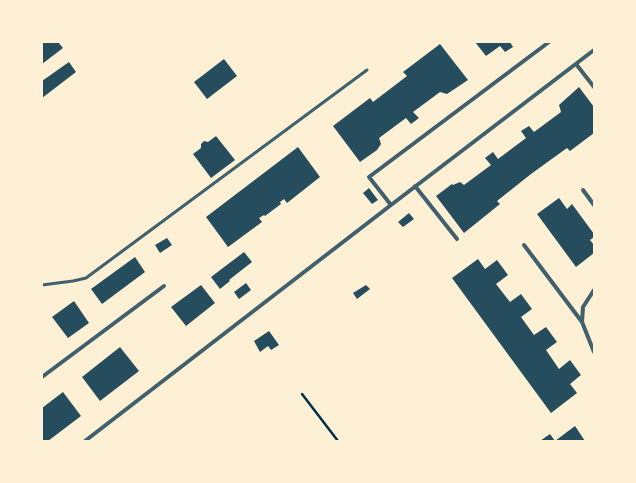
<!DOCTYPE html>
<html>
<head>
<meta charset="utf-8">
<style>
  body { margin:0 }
  #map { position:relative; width:636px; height:483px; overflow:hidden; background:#fdf0d5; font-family:"Source Sans 3",sans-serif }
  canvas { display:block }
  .frame { position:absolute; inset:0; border:43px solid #fdf0d5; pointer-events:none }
</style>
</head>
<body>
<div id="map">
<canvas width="636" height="483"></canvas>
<div class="frame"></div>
</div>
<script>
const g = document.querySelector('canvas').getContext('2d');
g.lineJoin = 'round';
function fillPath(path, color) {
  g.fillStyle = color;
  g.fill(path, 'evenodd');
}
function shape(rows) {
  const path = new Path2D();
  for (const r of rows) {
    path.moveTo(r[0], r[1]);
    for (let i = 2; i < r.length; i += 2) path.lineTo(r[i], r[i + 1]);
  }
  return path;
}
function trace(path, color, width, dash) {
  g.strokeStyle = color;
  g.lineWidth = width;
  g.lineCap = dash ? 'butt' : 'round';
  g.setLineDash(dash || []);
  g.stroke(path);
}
fillPath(shape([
  [42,42,58,42,63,48,42,64],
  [475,42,510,42,513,47,505,52,500,46,486,56],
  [440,44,468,80,447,94,440,92,413,112,419,118,411,124,406,118,379,138,381,144,377,150,360,162,333,126,370,98,373,102,407,76,403,72],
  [224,59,237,76,207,99,194,82],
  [69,62,76,72,42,98,42,81],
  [579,87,594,107,594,133,570,151,567,148,531,174,497,201,500,204,464,233,436,196,452,184,453,185,460,182,464,185,491,165,485,158,493,152,498,159,526,138,521,131,529,126,534,132,561,112,559,105],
  [216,136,235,160,211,178,193,154,201,148,201,144,204,141,208,142],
  [298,147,320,177,287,203,284,199,280,202,281,204,265,216,264,215,259,218,262,222,228,247,206,217],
  [369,188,378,200,372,204,363,193],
  [559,198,567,209,572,204,594,234,594,237,590,240,594,245,594,253,576,267,537,214],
  [409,213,414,219,403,227,398,222],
  [167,238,172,245,160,253,155,245],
  [244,252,252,262,229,280,230,281,220,289,211,277],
  [135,257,145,272,102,304,91,289],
  [478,259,485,269,497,260,508,275,496,284,510,302,521,294,532,309,521,317,534,335,546,327,557,342,546,350,559,369,570,360,581,375,570,384,577,393,551,413,452,278],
  [246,283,251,290,239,299,234,292],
  [201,285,215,303,186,326,171,307],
  [366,285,370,289,357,299,353,293],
  [74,301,89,323,68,338,52,317],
  [269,331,279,345,271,350,268,346,260,352,254,341],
  [120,347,139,371,100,401,82,377],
  [63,392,81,416,48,441,42,441,42,408],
  [575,426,585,441,540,441,550,434,555,441]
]), '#264d5e');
trace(shape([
  [302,394,338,441]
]), '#003049', 2.5);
trace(shape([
  [42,285,73,281,86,278,367,70]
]), '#3f606c', 3);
trace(shape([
  [549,42,369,177,391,205,594,50],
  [576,64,594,87],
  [415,186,457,239],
  [583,190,594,205],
  [524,245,582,322],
  [594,290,583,307,582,322,594,352],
  [42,377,164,286],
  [85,441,391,205]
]), '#3f606c', 4);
</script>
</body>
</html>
